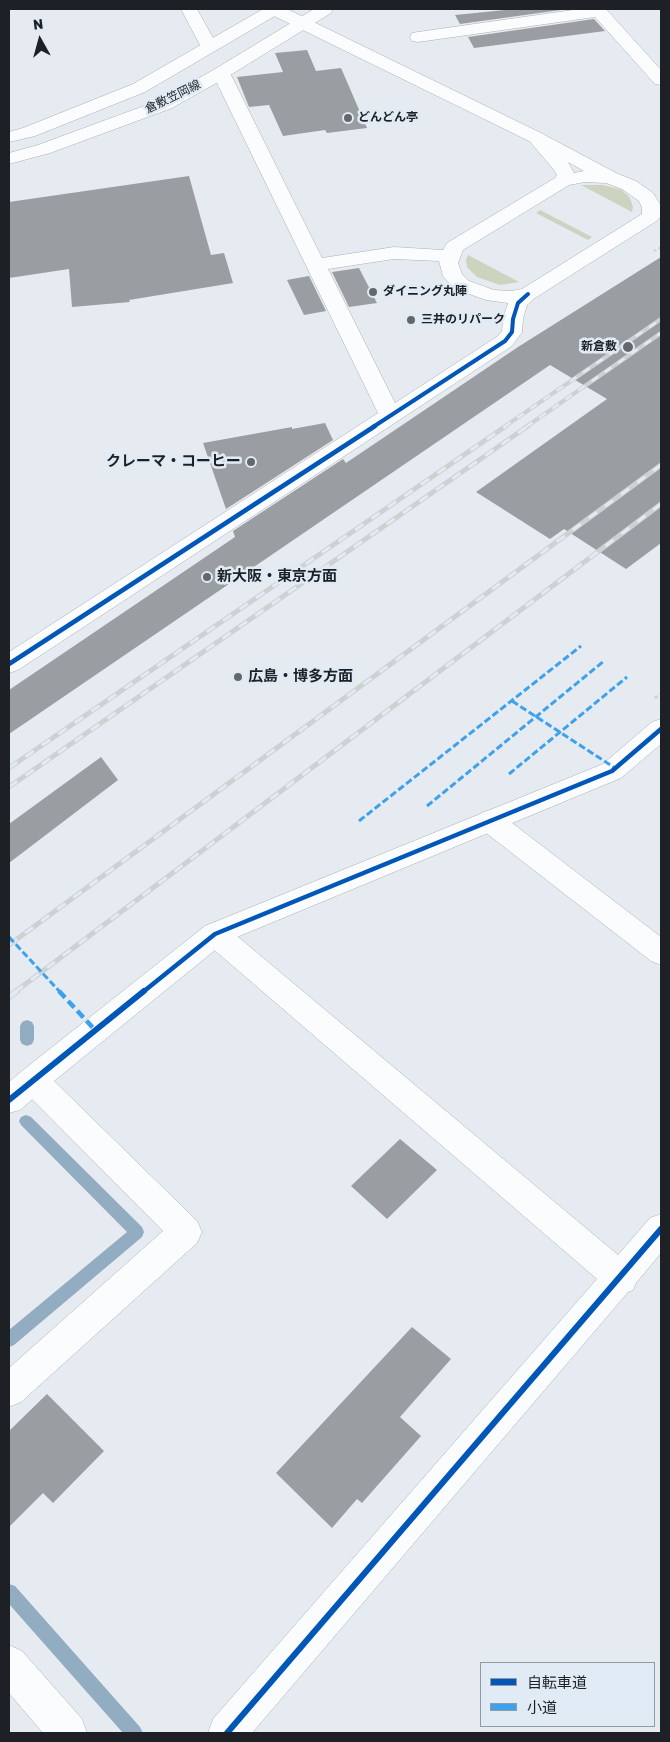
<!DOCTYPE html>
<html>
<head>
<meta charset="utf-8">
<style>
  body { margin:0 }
  #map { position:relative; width:670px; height:1742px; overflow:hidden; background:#e5ebf0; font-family:Rubik,"Noto Sans JP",sans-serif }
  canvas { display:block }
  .frame { position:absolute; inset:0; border:10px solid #1d2125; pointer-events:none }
  .legend { position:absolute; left:480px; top:1662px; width:175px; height:65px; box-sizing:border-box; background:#e0ebf5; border:1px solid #929aa2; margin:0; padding:6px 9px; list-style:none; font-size:15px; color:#1d2125 }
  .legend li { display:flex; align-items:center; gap:10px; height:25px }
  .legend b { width:25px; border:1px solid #929aa2 }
  .north { position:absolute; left:15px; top:15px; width:50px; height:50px; -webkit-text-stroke:4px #e0ebf5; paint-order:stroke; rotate:353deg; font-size:14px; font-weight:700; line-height:20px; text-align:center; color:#1d2125 }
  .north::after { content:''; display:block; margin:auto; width:18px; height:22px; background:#1d2125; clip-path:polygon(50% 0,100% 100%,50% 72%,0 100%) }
</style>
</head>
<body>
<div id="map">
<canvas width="670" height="1742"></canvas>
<div class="frame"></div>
<ul class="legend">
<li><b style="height:6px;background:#0057b8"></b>自転車道</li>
<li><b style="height:6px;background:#3da2eb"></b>小道</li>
</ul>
<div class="north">N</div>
</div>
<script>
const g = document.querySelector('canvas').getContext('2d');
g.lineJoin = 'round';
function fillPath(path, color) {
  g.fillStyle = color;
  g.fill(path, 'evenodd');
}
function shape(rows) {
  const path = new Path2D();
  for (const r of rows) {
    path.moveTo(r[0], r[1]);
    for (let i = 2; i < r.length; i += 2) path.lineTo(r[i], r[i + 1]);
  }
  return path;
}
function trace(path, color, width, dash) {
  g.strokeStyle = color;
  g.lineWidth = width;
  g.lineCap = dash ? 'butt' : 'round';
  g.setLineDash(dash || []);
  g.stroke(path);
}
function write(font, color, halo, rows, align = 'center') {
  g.font = font + ' Rubik,"Noto Sans JP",sans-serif';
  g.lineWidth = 5;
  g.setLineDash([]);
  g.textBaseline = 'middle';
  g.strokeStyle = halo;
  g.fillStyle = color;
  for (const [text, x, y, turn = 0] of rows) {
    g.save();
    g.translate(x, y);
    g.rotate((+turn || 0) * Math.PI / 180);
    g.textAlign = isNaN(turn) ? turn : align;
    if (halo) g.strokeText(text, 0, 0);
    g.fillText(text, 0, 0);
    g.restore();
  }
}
fillPath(shape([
  [581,185,603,185,622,190,630,198,633,207,632,212],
  [540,210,592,237,588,240,536,213],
  [468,255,519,282,500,285,477,277,467,267,466,260]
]), '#ccd4c0');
fillPath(shape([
  [27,1020,32,1022,34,1026,34,1040,32,1044,27,1046,22,1044,20,1040,20,1026,22,1022,27,1020],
  [26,1115,31,1117,142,1227,144,1232,142,1237,14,1345,9,1347,9,1330,127,1232,21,1125,19,1121,21,1117,26,1115],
  [9,1584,15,1586,140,1727,143,1733,123,1733,9,1604,9,1584]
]), '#92acc2');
fillPath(shape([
  [515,9,568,9,460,24,455,15],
  [594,19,605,31,474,48,468,37],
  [307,50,316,71,341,68,367,128,327,133,325,130,283,136,269,105,249,107,237,77,283,72,275,53],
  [189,176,211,255,224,253,233,283,129,300,130,302,72,307,69,269,9,278,9,202],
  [661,257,661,543,626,569,564,529,550,539,476,492,607,399,550,365,9,734,9,690,235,537,233,531,343,459,346,463,518,347],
  [359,268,377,303,349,307,332,272],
  [309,276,326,311,304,315,287,280],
  [325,423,333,440,226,509,203,443,292,427,292,429],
  [101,757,118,780,9,863,9,824],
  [400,1139,437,1170,387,1219,351,1186],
  [412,1327,451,1359,400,1417,421,1436,362,1503,357,1499,332,1528,276,1473],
  [47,1394,104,1451,53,1503,43,1493,9,1527,9,1431]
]), '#9a9ea2');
const minor = shape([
  [181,9,197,9,218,47,215,51,209,52,203,51,181,9],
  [580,9,606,9,661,70,661,85,655,84,595,17,418,42,412,41,410,37,412,33,418,32,580,9],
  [221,68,227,69,230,73,322,258,394,247,443,250,447,243,555,178,557,175,554,170,526,137,529,133,535,132,541,133,616,173,636,181,653,193,661,206,661,216,658,220,535,298,527,305,523,319,522,332,512,346,18,670,9,673,9,652,378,413,212,73,215,69,221,68],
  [568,162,584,171,574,173,568,162],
  [585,182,606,183,622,189,639,201,642,207,642,214,522,289,511,291,494,290,469,281,462,274,458,263,463,250,569,185,585,182],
  [394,259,439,261,443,276,455,289,486,300,508,303,503,319,502,331,498,336,395,403,328,269,394,259],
  [490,810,499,813,661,937,661,965,651,961,481,829,477,821,481,813,490,810],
  [215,922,225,926,618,1255,650,1218,661,1214,661,1253,636,1283,633,1290,628,1292,252,1733,208,1733,213,1719,597,1279,205,942,201,934,205,926,215,922],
  [33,1067,44,1071,48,1080,44,1089,20,1110,9,1113,9,1082,22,1071,33,1067]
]);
const tertiary = shape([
  [266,9,287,9,541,133,544,137,541,141,535,142,529,141,268,13,266,9],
  [661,719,661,744,621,778,225,942,54,1081,197,1221,202,1232,197,1243,21,1402,9,1407,9,1368,163,1231,22,1089,18,1080,22,1071,205,926,603,764,652,722,661,719],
  [9,1645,22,1651,82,1719,87,1733,43,1733,9,1693,9,1645]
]);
const primary = shape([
  [263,9,282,9,280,13,145,92,35,136,9,142,9,132,23,128,133,84,263,9],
  [314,9,333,9,331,13,227,77,172,108,50,153,9,164,9,153,38,145,160,100,215,69,314,9]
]);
trace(minor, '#aaafb3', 1);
trace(tertiary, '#aaafb3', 1);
trace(primary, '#aaafb3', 1);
trace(shape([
  [654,251,661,247]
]), '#ced0d1', 2, [2.5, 2.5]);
trace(shape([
  [655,698,661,694]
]), '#ced0d1', 3, [3, 3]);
fillPath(minor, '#fbfcfd');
fillPath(tertiary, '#fbfcfd');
fillPath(primary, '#fbfcfd');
const railFar2 = shape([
  [504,427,661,319],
  [526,427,661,333]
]);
const railFar1 = shape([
  [9,768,506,426],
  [9,787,528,426],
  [9,945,661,465],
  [15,992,661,504]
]);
const rail = shape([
  [9,997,17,991]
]);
trace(railFar2, '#cfd0d1', 4);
trace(railFar1, '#cfd0d1', 5);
trace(rail, '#cfd0d1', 6);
trace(railFar2, '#e0ebf5', 2.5, [8]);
trace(railFar1, '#e0ebf5', 3, [10]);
trace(rail, '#e0ebf5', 4.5, [14]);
trace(shape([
  [512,701,615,768],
  [509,774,627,677],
  [427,806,604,661],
  [359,821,581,646],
  [9,937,60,992]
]), '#3da2eb', 3, [7, 3]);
trace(shape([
  [59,991,95,1030]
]), '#3da2eb', 4.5, [9, 4.5]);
trace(shape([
  [373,427,505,341,512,332,513,319,518,303,528,294]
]), '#0057b8', 4);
trace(shape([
  [9,664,375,426],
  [143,992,215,934,612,771,661,729]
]), '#0057b8', 4.5);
trace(shape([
  [9,1100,144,991],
  [227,1733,661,1229]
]), '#0057b8', 6);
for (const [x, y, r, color] of [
  [348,118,5,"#63686c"],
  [373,292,5,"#63686c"],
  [411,320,5,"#63686c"],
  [628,347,6,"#63686c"],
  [251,462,5,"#63686c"],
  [207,577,5,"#63686c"],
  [238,677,5,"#63686c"]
]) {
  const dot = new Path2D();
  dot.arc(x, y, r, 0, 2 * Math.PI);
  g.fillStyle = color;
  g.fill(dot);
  trace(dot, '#e0ebf5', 2);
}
write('12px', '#1d2125', '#e0ebf5', [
  ["倉敷笠岡線",173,97,-26]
]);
write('bold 12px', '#1d2125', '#e0ebf5', [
  ["どんどん亭",358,118],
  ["ダイニング丸陣",383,292],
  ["三井のリパーク",421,320],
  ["新倉敷",617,347,"right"]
], 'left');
write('bold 15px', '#1d2125', '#e0ebf5', [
  ["クレーマ・コーヒー",241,462,"right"],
  ["新大阪・東京方面",217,577],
  ["広島・博多方面",248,677]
], 'left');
</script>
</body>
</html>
